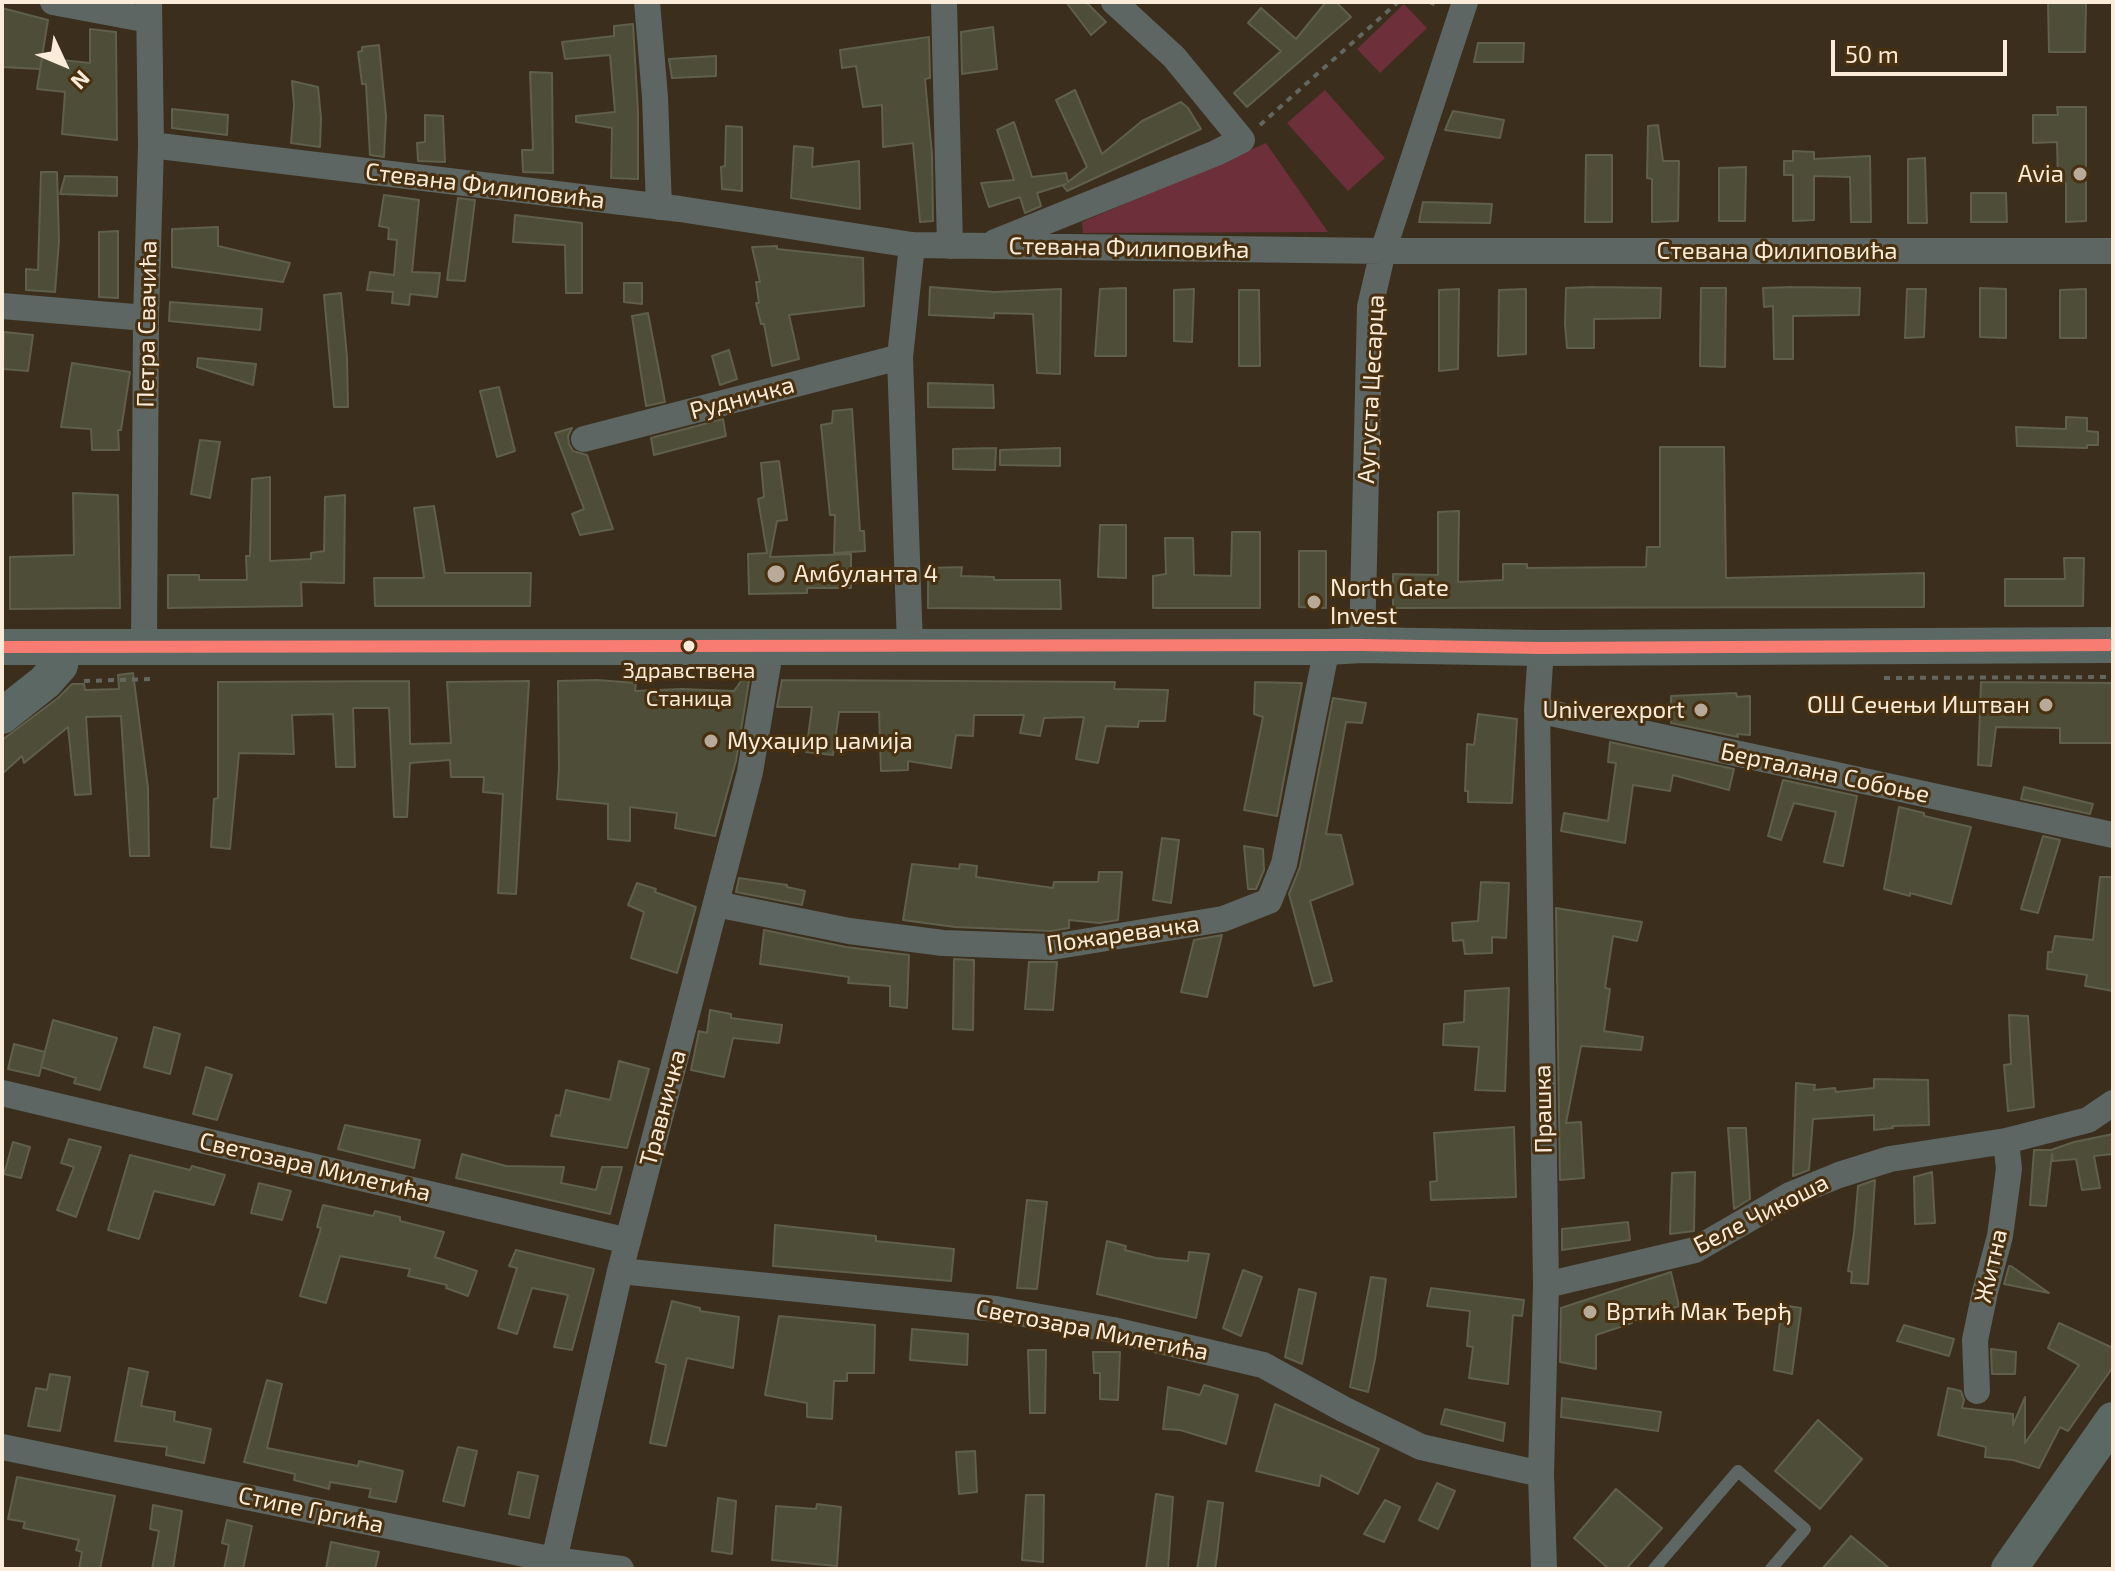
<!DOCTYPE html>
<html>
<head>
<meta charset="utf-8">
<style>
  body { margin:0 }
  #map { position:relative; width:2115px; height:1571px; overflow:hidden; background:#3b2e1d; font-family:"Exo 2",sans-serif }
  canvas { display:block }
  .frame { position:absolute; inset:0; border:4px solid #fbecda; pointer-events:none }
  .north { position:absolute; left:24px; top:24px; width:80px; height:80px; -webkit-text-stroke:6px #483010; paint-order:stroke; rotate:134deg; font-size:22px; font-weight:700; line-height:32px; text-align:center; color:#fbecda }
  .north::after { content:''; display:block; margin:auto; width:28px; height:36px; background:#fbecda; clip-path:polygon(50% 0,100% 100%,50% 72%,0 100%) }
  .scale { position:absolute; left:1831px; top:40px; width:176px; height:36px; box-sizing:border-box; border:4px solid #fbecda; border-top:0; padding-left:10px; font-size:24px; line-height:28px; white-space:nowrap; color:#fbecda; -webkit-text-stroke:6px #483010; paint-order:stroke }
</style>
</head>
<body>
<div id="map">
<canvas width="2115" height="1571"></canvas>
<div class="frame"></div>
<div class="north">N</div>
<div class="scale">50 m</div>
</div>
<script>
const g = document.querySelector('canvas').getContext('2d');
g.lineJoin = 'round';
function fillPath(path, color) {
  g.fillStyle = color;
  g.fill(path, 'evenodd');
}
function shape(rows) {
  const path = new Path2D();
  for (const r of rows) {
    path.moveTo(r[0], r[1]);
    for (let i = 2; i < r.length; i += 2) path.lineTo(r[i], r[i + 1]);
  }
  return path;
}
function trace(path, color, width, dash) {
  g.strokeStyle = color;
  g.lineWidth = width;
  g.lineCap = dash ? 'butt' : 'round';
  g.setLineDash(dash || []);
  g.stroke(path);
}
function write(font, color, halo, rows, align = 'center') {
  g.font = font + ' "Exo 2",sans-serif';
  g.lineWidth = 6;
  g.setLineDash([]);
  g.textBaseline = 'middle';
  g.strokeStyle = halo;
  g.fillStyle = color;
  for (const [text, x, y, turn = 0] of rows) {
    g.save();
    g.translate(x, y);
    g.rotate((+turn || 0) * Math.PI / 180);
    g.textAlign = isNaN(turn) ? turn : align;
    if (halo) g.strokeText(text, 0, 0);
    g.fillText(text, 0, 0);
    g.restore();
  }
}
fillPath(shape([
  [1404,4,1427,28,1380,73,1357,49],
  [1325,90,1385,158,1348,191,1287,123],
  [1266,143,1328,232,1083,233,1082,222]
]), '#6d2f39');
const building = shape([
  [1066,2,1086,2,1106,22,1091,35,1066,2],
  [1326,2,1336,2,1351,17,1247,107,1234,93,1281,51,1248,23,1261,8,1296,39,1326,2],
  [2048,2,2086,2,2085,52,2049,52,2048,2],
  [2,8,48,20,40,69,2,67,2,8],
  [633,24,638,112,638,179,611,178,612,128,576,122,576,116,615,112,610,55,565,59,562,42,614,36,614,26,633,24],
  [993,27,997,69,962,74,961,32,993,27],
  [90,29,116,32,117,140,62,134,65,92,37,89,42,58,90,63,90,29],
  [929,37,930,78,925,79,932,155,933,221,920,222,913,143,883,147,882,105,863,107,856,66,842,68,840,50,929,37],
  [1478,43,1524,43,1523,62,1474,62,1478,43],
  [379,45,386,116,384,157,370,155,366,84,362,84,358,52,362,51,362,47,379,45],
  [716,56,716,76,672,78,669,59,716,56],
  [530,72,552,73,553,173,523,172,522,150,533,150,530,72],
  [292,81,318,87,321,118,320,147,291,143,294,105,292,81],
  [1075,90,1102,154,1142,121,1181,102,1188,108,1201,129,1067,191,1063,186,1066,184,1037,193,1041,206,1025,213,1020,197,989,207,981,183,1014,180,997,130,1014,122,1032,177,1066,173,1068,182,1087,167,1056,100,1075,90],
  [2057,107,2086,107,2086,221,2066,222,2066,183,2058,183,2057,142,2033,143,2033,115,2058,115,2057,107],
  [172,109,228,115,227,135,172,128,172,109],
  [1453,111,1504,120,1500,138,1445,130,1453,111],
  [425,115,443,116,445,162,418,161,417,143,425,142,425,115],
  [1658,125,1663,161,1679,161,1678,221,1652,222,1652,179,1647,178,1648,126,1658,125],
  [726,126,742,127,742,191,722,189,721,167,725,166,726,126],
  [794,146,813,148,812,167,859,161,860,209,791,198,794,146],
  [1793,151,1814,152,1814,159,1870,156,1871,222,1851,222,1850,177,1814,176,1814,220,1793,221,1793,175,1784,175,1784,161,1793,161,1793,151],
  [1586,155,1612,155,1612,222,1585,222,1586,155],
  [1925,158,1927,223,1908,223,1908,159,1925,158],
  [1746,167,1745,221,1719,221,1719,168,1746,167],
  [41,172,57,172,59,241,55,292,26,290,26,269,38,270,41,172],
  [65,176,117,177,117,196,60,194,65,176],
  [1971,193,2006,193,2007,222,1971,222,1971,193],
  [384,195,419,200,412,272,440,273,437,297,410,294,409,305,392,303,393,292,367,290,370,272,394,275,397,240,388,239,389,228,379,226,384,195],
  [458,198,475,200,465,281,447,280,458,198],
  [1423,202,1492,204,1490,223,1419,222,1423,202],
  [515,215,582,223,582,293,566,293,565,245,513,242,515,215],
  [218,227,218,246,290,263,283,282,172,267,172,229,218,227],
  [118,231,118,298,99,297,99,232,118,231],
  [777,246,777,249,863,258,864,306,789,315,799,359,772,366,764,324,761,324,756,303,759,303,756,282,760,282,752,247,777,246],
  [624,283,642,283,642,304,624,302,624,283],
  [930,287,994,292,1061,289,1060,374,1037,373,1033,314,994,313,994,318,929,315,930,287],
  [1593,287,1661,288,1660,318,1594,319,1594,348,1567,348,1565,324,1566,288,1593,287],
  [1792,287,1860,288,1859,315,1793,316,1793,359,1774,359,1773,306,1764,307,1763,288,1792,287],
  [1126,288,1126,356,1095,356,1100,289,1126,288],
  [1701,288,1726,288,1725,367,1700,366,1701,288],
  [1980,288,2006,289,2006,338,1980,337,1980,288],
  [1194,289,1192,342,1174,341,1174,290,1194,289],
  [1459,289,1458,369,1439,371,1439,290,1459,289],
  [1526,289,1526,354,1498,356,1499,290,1526,289],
  [1907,289,1926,289,1924,337,1905,338,1907,289],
  [2086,289,2086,338,2060,338,2060,290,2086,289],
  [1239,290,1259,290,1260,366,1239,366,1239,290],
  [341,293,347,357,348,407,334,407,324,295,341,293],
  [170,302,262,309,260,330,169,321,170,302],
  [648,313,665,402,646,406,632,316,648,313],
  [4,332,33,335,28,371,3,369,4,332],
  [729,350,737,379,720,385,712,356,729,350],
  [198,358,256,364,253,385,197,367,198,358],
  [72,363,130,372,121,430,118,430,119,450,92,450,91,429,61,427,72,363],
  [928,383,993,385,994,408,928,407,928,383],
  [499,387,515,451,497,457,480,391,499,387],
  [852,409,860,531,864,531,865,551,834,553,835,515,830,515,821,425,832,423,833,411,852,409],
  [2066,417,2087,418,2087,431,2098,432,2098,445,2087,445,2087,448,2017,446,2016,427,2066,429,2066,417],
  [723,419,726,436,654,455,651,438,723,419],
  [572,428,568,436,569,444,573,451,587,455,613,529,580,535,572,514,584,509,555,433,572,428],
  [200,440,220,442,210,498,191,494,200,440],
  [1660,447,1724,447,1726,578,1924,573,1924,607,1393,608,1393,574,1438,575,1438,512,1459,511,1458,582,1503,580,1503,564,1527,564,1527,568,1646,567,1647,547,1660,547,1660,447],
  [996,448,995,470,953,469,953,449,996,448],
  [1060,448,1060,466,1000,465,1000,450,1060,448],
  [779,461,787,520,777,521,770,557,851,554,851,588,807,588,807,593,749,594,748,554,767,553,758,499,764,497,761,463,779,461],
  [270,477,270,561,311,559,311,553,324,551,325,497,345,495,344,583,301,582,302,606,168,608,168,575,199,575,199,580,247,580,246,556,250,556,252,479,270,477],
  [73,493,118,495,120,608,10,609,10,557,74,555,73,493],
  [434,506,445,573,531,573,530,606,375,606,374,578,424,578,414,508,434,506],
  [1100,525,1126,525,1126,578,1098,577,1100,525],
  [1232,532,1260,532,1260,608,1153,608,1153,576,1166,574,1165,538,1193,538,1194,575,1231,576,1232,532],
  [1299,551,1326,551,1326,608,1299,607,1299,551],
  [2064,558,2084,558,2083,606,2005,606,2005,579,2065,579,2064,558],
  [962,567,961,576,994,577,994,580,1060,580,1061,609,928,608,928,568,962,567],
  [133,673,148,788,149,856,130,856,121,716,86,717,91,794,75,795,68,727,24,763,22,756,2,774,2,740,58,698,72,684,84,684,85,690,119,689,118,675,133,673],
  [744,677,749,681,736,761,715,836,675,828,677,813,630,807,630,841,608,839,608,804,557,799,559,769,558,681,597,680,636,683,635,691,682,689,734,691,744,677],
  [782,680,1115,682,1114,689,1168,690,1165,721,1139,721,1138,727,1106,726,1098,763,1076,759,1084,717,1044,718,1040,736,1020,733,1024,715,974,715,973,736,956,735,951,768,908,761,908,770,881,771,879,712,839,712,833,755,806,752,812,707,777,707,782,680],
  [409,681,410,744,451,743,447,682,529,681,516,894,498,893,503,794,483,792,484,777,451,777,450,760,410,763,407,817,394,817,389,708,353,708,355,767,336,767,333,714,292,715,294,754,239,753,230,849,211,847,214,799,218,798,218,682,409,681],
  [1255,682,1302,683,1277,816,1244,810,1263,717,1254,714,1255,682],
  [1981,682,2113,683,2113,743,2060,743,2060,728,1996,727,1991,766,1978,765,1981,682],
  [1736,693,1737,697,1750,696,1750,735,1737,734,1738,737,1671,723,1671,696,1736,693],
  [1333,698,1366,703,1362,723,1346,722,1326,834,1341,835,1353,884,1310,901,1332,981,1314,986,1289,894,1300,867,1333,698],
  [1478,714,1517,719,1512,803,1468,802,1468,791,1465,791,1467,744,1474,745,1478,714],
  [1610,742,1734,769,1729,790,1673,775,1670,791,1633,785,1625,843,1561,831,1564,813,1608,821,1616,763,1608,762,1610,742],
  [1783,780,1857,796,1843,866,1824,862,1836,812,1794,803,1781,840,1768,836,1783,780],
  [2024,787,2093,804,2090,814,2021,799,2024,787],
  [1899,807,1924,813,1924,816,1971,827,1951,904,1910,893,1910,896,1884,889,1899,807],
  [2043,836,2060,840,2038,913,2021,909,2043,836],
  [1162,838,1179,840,1171,903,1153,900,1162,838],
  [1244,846,1263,849,1264,870,1256,889,1248,889,1244,846],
  [912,864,959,869,960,864,977,866,976,877,1053,888,1054,882,1098,882,1099,872,1122,872,1118,920,1099,923,1069,920,1069,928,1051,931,955,927,903,920,912,864],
  [2100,877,2113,877,2113,991,2085,986,2087,975,2047,969,2048,952,2052,952,2055,936,2093,940,2100,877],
  [739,878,787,885,787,887,805,891,802,905,736,892,739,878],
  [1481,882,1509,883,1506,938,1492,937,1492,953,1465,954,1463,940,1453,941,1452,923,1478,921,1481,882],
  [637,883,656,889,655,892,696,907,677,973,631,958,644,912,628,905,637,883],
  [1556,908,1642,922,1637,941,1613,936,1605,988,1610,989,1604,1031,1643,1037,1641,1050,1581,1046,1566,1123,1581,1122,1584,1178,1560,1180,1556,908],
  [764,930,846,947,909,955,907,1008,890,1006,890,986,848,983,849,977,760,964,764,930],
  [1222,935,1207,997,1181,992,1194,940,1222,935],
  [954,959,974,960,973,1030,953,1029,954,959],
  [1029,962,1057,962,1053,1010,1025,1009,1029,962],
  [1509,988,1505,1091,1475,1090,1479,1047,1443,1045,1444,1024,1464,1022,1465,991,1509,988],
  [710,1010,731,1014,731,1018,782,1025,779,1043,733,1038,724,1077,691,1070,699,1031,707,1033,710,1010],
  [2009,1015,2028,1016,2034,1107,2008,1111,2004,1065,2011,1064,2009,1015],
  [53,1020,117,1038,100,1090,74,1083,76,1078,41,1067,53,1020],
  [154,1027,180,1034,170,1074,144,1067,154,1027],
  [14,1044,45,1052,39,1076,8,1069,14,1044],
  [619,1061,649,1069,627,1148,551,1136,556,1115,560,1116,566,1090,610,1100,619,1061],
  [206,1067,232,1075,217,1120,193,1114,206,1067],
  [1874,1079,1928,1080,1929,1125,1892,1126,1893,1128,1874,1130,1874,1115,1813,1119,1809,1170,1793,1176,1796,1083,1815,1085,1814,1090,1835,1088,1836,1092,1874,1088,1874,1079],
  [345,1125,420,1140,414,1168,338,1149,345,1125],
  [1514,1127,1516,1197,1431,1200,1430,1182,1437,1181,1434,1133,1514,1127],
  [1728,1128,1746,1128,1750,1199,1734,1209,1728,1128],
  [2113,1134,2113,1154,2094,1156,2100,1188,2082,1190,2076,1159,2053,1161,2052,1154,2046,1206,2030,1205,2034,1150,2051,1150,2074,1142,2113,1134],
  [69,1139,101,1147,76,1217,57,1210,74,1167,61,1163,69,1139],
  [13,1142,30,1147,21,1178,4,1174,13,1142],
  [462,1154,506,1166,564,1167,561,1183,596,1190,602,1167,622,1167,610,1214,456,1178,462,1154],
  [130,1155,190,1170,192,1166,225,1175,214,1205,154,1191,139,1239,108,1230,130,1155],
  [1695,1172,1694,1231,1670,1234,1672,1173,1695,1172],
  [1932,1172,1935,1223,1915,1224,1914,1177,1932,1172],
  [1875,1180,1868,1284,1851,1283,1852,1272,1848,1271,1854,1233,1858,1186,1875,1180],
  [259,1183,291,1191,282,1220,251,1213,259,1183],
  [1027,1200,1047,1202,1037,1289,1017,1288,1027,1200],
  [323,1205,373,1216,375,1211,400,1217,400,1221,444,1232,435,1257,477,1271,468,1296,446,1288,447,1285,408,1276,410,1269,340,1256,326,1303,300,1296,321,1228,317,1227,323,1205],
  [1628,1222,1630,1240,1562,1250,1562,1229,1628,1222],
  [775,1225,876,1236,876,1241,954,1249,951,1281,773,1266,775,1225],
  [1107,1241,1126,1246,1125,1250,1156,1258,1188,1261,1189,1252,1209,1254,1196,1318,1097,1294,1107,1241],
  [516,1250,594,1269,572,1350,554,1347,568,1295,532,1288,517,1334,498,1328,517,1268,509,1266,516,1250],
  [2009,1266,2011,1266,2049,1293,2004,1284,2009,1266],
  [1243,1270,1262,1277,1241,1336,1223,1328,1243,1270],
  [1671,1272,1679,1306,1640,1320,1632,1320,1632,1323,1596,1335,1596,1369,1560,1362,1561,1308,1671,1272],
  [1371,1277,1386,1279,1375,1359,1368,1392,1350,1387,1371,1277],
  [1431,1288,1524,1300,1522,1316,1513,1315,1508,1384,1469,1378,1473,1347,1467,1346,1470,1311,1427,1306,1431,1288],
  [1299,1289,1316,1293,1302,1364,1285,1357,1299,1289],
  [672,1301,700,1308,700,1311,739,1317,733,1368,687,1358,666,1446,650,1443,666,1365,656,1362,672,1301],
  [1782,1305,1801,1308,1792,1374,1774,1370,1782,1305],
  [779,1316,875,1325,874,1373,847,1373,847,1381,834,1381,832,1419,807,1417,807,1403,765,1395,779,1316],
  [2059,1323,2113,1348,2113,1367,2068,1431,2060,1427,2039,1468,2013,1460,1985,1457,1986,1447,1938,1435,1948,1388,1961,1391,1964,1400,1962,1408,2013,1414,2013,1425,2025,1397,2025,1443,2079,1365,2048,1348,2059,1323],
  [1904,1325,1954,1339,1949,1356,1897,1341,1904,1325],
  [912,1329,968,1334,967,1365,910,1360,912,1329],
  [1991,1349,2016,1352,2015,1374,1992,1374,1991,1349],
  [1028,1350,1046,1350,1045,1413,1030,1413,1028,1350],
  [1093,1352,1120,1352,1118,1400,1100,1399,1100,1373,1094,1373,1093,1352],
  [129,1368,148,1372,141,1406,175,1412,174,1421,211,1429,204,1463,166,1455,167,1447,115,1441,129,1368],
  [50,1374,70,1377,60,1431,28,1426,36,1388,47,1390,50,1374],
  [267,1380,282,1384,267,1448,358,1466,359,1461,403,1471,396,1502,369,1497,371,1489,330,1482,329,1489,294,1480,295,1474,244,1462,267,1380],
  [1204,1385,1238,1395,1226,1444,1180,1430,1163,1429,1168,1387,1200,1395,1204,1385],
  [1562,1398,1661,1412,1658,1431,1561,1417,1562,1398],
  [1275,1404,1379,1449,1358,1494,1321,1475,1319,1486,1256,1471,1275,1404],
  [1445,1409,1505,1423,1503,1441,1441,1424,1445,1409],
  [1818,1420,1862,1459,1820,1509,1775,1471,1818,1420],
  [458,1447,477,1451,464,1506,443,1501,458,1447],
  [975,1451,977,1492,959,1494,956,1452,975,1451],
  [518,1472,538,1476,529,1518,509,1514,518,1472],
  [17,1477,115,1496,100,1569,79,1569,82,1552,76,1550,79,1540,23,1528,25,1522,8,1519,17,1477],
  [1437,1483,1455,1491,1438,1529,1419,1520,1437,1483],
  [1616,1489,1662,1528,1626,1569,1609,1569,1574,1538,1616,1489],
  [1156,1494,1173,1497,1168,1569,1146,1569,1156,1494],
  [1026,1495,1044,1495,1043,1562,1022,1560,1026,1495],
  [718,1498,736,1501,732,1554,712,1551,718,1498],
  [1385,1500,1400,1507,1384,1542,1364,1534,1385,1500],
  [1208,1501,1223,1503,1217,1556,1215,1569,1197,1569,1208,1501],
  [817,1504,841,1507,837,1566,772,1560,776,1506,816,1509,817,1504],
  [153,1505,182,1511,173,1569,152,1569,159,1531,150,1529,153,1505],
  [227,1520,252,1526,243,1569,224,1569,229,1545,222,1543,227,1520],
  [1851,1536,1863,1546,1890,1569,1822,1569,1851,1536],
  [331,1542,379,1552,375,1569,326,1569,331,1542]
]);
fillPath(building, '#4d4d38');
trace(building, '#5f5f4b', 2);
trace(shape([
  [1429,2,1439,6],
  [1260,125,1398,2],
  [1884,678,2113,677],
  [84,681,152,679]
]), '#646660', 4, [6, 6]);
trace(shape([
  [1654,1569,1738,1471,1805,1529,1771,1569]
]), '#5d6662', 12);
trace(shape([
  [53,2,149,20],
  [647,2,655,97,659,207],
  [944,2,950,246],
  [151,145,680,209,912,245,1383,251,2113,251],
  [995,242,1216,153,1242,140,1174,57,1114,2],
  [2,306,146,318],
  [584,439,900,357],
  [1362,645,1370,307,1383,251,1465,2],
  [910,646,900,357,912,245],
  [144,647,146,318,151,145,149,2],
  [1541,648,1537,710,1546,1285,1541,1474,1544,1569],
  [1537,710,2113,835],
  [716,904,849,931,943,943,1052,947,1223,919,1269,901,1284,864,1327,647],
  [2,1093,628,1241],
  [620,1271,996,1309,1113,1330,1263,1365,1345,1410,1421,1447,1541,1474],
  [1546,1285,1695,1250,1790,1195,1839,1175,1890,1159,2006,1141,2088,1120,2113,1103],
  [1977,1391,1975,1340,1985,1292,2000,1236,2009,1169,2006,1141],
  [2,1447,554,1560,621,1569],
  [552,1569,620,1271,750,772,771,646]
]), '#5d6662', 26);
trace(shape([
  [2,647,1327,647,1362,645,1541,648,2113,645],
  [2,716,45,682,60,665,63,648],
  [2009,1569,2113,1420]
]), '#5c6864', 36);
trace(shape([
  [2,647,1362,645,1541,648,2113,645]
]), '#f87c71', 12);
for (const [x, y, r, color] of [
  [2080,174,8,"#b8aa98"],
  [776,574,10,"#b8aa98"],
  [1314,602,8,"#b8aa98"],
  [689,646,7,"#fbecda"],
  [2046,705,8,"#b8aa98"],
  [1701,710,8,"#b8aa98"],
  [711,741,8,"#b8aa98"],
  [1590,1312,8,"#b8aa98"]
]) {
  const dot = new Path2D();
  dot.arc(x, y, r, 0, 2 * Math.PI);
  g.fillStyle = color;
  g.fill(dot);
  trace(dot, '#483010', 3);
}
write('22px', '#fbecda', '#483010', [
  ["Здравствена",689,671],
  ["Станица",689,699]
]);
write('24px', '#fbecda', '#483010', [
  ["Avia",2064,174,"right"],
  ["Амбуланта 4",794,574],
  ["North Gate",1330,588],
  ["Invest",1330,616],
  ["ОШ Сечењи Иштван",2030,705,"right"],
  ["Univerexport",1685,710,"right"],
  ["Мухаџир џамија",727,741],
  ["Вртић Мак Ђерђ",1606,1312]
], 'left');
write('24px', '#fbecda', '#483010', [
  ["Стевана Филиповића",485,186,7],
  ["Стевана Филиповића",1129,248,1],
  ["Стевана Филиповића",1777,251],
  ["Петра Свачића",147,324,-89],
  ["Аугуста Цесарца",1371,389,-87],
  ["Рудничка",742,398,-15],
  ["Берталана Собоње",1825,773,12],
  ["Пожаревачка",1123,934,-8],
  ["Травничка",663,1108,-75],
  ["Прашка",1543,1109,-91],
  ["Светозара Милетића",315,1167,13],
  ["Беле Чикоша",1761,1214,-27],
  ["Житна",1991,1266,-77],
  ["Светозара Милетића",1092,1330,11],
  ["Стипе Гргића",311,1510,12]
]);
</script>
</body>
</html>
